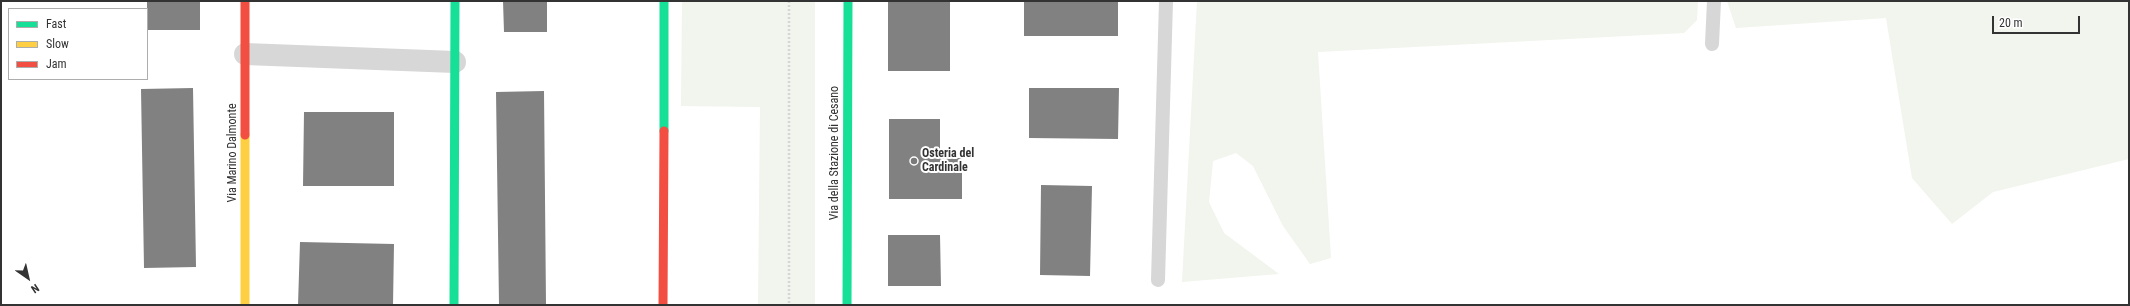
<!DOCTYPE html>
<html>
<head>
<meta charset="utf-8">
<style>
  body { margin:0 }
  #map { position:relative; width:2130px; height:306px; overflow:hidden; background:#fff; font-family:"Roboto Condensed",sans-serif }
  canvas { display:block }
  .frame { position:absolute; inset:0; border:2px solid #333; pointer-events:none }
  .legend { position:absolute; left:8px; top:8px; width:140px; height:72px; box-sizing:border-box; background:#fff; border:1px solid #adadad; margin:0; padding:5px 7px; list-style:none; font-size:12px; color:#333 }
  .legend li { display:flex; align-items:center; gap:8px; height:20px }
  .legend b { width:20px; border:1px solid #adadad }
  .north { position:absolute; left:8px; top:258px; width:40px; height:40px; -webkit-text-stroke:3px #fff; paint-order:stroke; rotate:146deg; font-size:11px; font-weight:700; line-height:16px; text-align:center; color:#333 }
  .north::after { content:''; display:block; margin:auto; width:14px; height:18px; background:#333; clip-path:polygon(50% 0,100% 100%,50% 72%,0 100%) }
  .scale { position:absolute; left:1992px; top:16px; width:88px; height:18px; box-sizing:border-box; border:2px solid #333; border-top:0; padding-left:5px; font-size:12px; line-height:14px; white-space:nowrap; color:#333; -webkit-text-stroke:3px #fff; paint-order:stroke }
</style>
</head>
<body>
<div id="map">
<canvas width="2130" height="306"></canvas>
<div class="frame"></div>
<ul class="legend">
<li><b style="height:5px;background:#16e098"></b>Fast</li>
<li><b style="height:5px;background:#ffcf43"></b>Slow</li>
<li><b style="height:5px;background:#f24e42"></b>Jam</li>
</ul>
<div class="north">N</div>
<div class="scale">20 m</div>
</div>
<script>
const g = document.querySelector('canvas').getContext('2d');
g.lineJoin = 'round';
function fillPath(path, color) {
  g.fillStyle = color;
  g.fill(path, 'evenodd');
}
function shape(rows) {
  const path = new Path2D();
  for (const r of rows) {
    path.moveTo(r[0], r[1]);
    for (let i = 2; i < r.length; i += 2) path.lineTo(r[i], r[i + 1]);
  }
  return path;
}
function trace(path, color, width, dash) {
  g.strokeStyle = color;
  g.lineWidth = width;
  g.lineCap = dash ? 'butt' : 'round';
  g.setLineDash(dash || []);
  g.stroke(path);
}
function write(font, color, halo, rows, align = 'center') {
  g.font = font + ' "Roboto Condensed",sans-serif';
  g.lineWidth = 4;
  g.setLineDash([]);
  g.textBaseline = 'middle';
  g.strokeStyle = halo;
  g.fillStyle = color;
  for (const [text, x, y, turn = 0] of rows) {
    g.save();
    g.translate(x, y);
    g.rotate((+turn || 0) * Math.PI / 180);
    g.textAlign = isNaN(turn) ? turn : align;
    if (halo) g.strokeText(text, 0, 0);
    g.fillText(text, 0, 0);
    g.restore();
  }
}
fillPath(shape([
  [682,1,815,1,815,305,758,305,760,107,681,106],
  [1197,1,1698,1,1697,20,1684,33,1318,52,1331,258,1310,264,1283,226,1253,166,1236,153,1213,161,1209,202,1224,233,1279,274,1182,282],
  [1727,1,2129,1,2129,159,1993,192,1952,224,1912,178,1886,18,1736,28]
]), '#f1f5ed');
fillPath(shape([
  [147,1,200,1,200,30,147,30],
  [503,1,547,1,547,32,504,32],
  [888,1,950,1,950,71,888,71],
  [1024,1,1118,1,1118,36,1024,36],
  [193,88,196,267,144,268,141,89],
  [1029,88,1119,88,1118,139,1029,138],
  [544,91,546,305,499,305,496,92],
  [304,112,394,112,394,186,303,186],
  [889,119,940,119,940,158,962,158,962,199,889,199],
  [1041,185,1092,186,1090,276,1040,275],
  [888,235,940,235,941,286,888,286],
  [300,242,394,244,393,305,298,305]
]), '#818181');
trace(shape([
  [789,1,789,305]
]), '#d6d6d6', 2.5, [2, 2]);
trace(shape([
  [1712,44,1714,1],
  [1158,280,1166,1]
]), '#d7d7d7', 14);
trace(shape([
  [245,54,455,62]
]), '#d7d7d7', 22);
trace(shape([
  [664,131,664,1],
  [454,305,455,1],
  [847,305,848,1]
]), '#16e098', 9);
trace(shape([
  [245,135,245,305]
]), '#ffcf43', 9);
trace(shape([
  [245,1,245,135],
  [663,305,664,131]
]), '#f24e42', 9);
for (const [x, y, r, color] of [
  [914,161,4,"#7a7a7a"]
]) {
  const dot = new Path2D();
  dot.arc(x, y, r, 0, 2 * Math.PI);
  g.fillStyle = color;
  g.fill(dot);
  trace(dot, '#fff', 1.5);
}
write('12px', '#333', '#fff', [
  ["Via Marino Dalmonte",233,153,-90],
  ["Via della Stazione di Cesano",835,153,-90]
]);
write('bold 12px', '#333', '#fff', [
  ["Osteria del",922,154],
  ["Cardinale",922,168]
], 'left');
</script>
</body>
</html>
